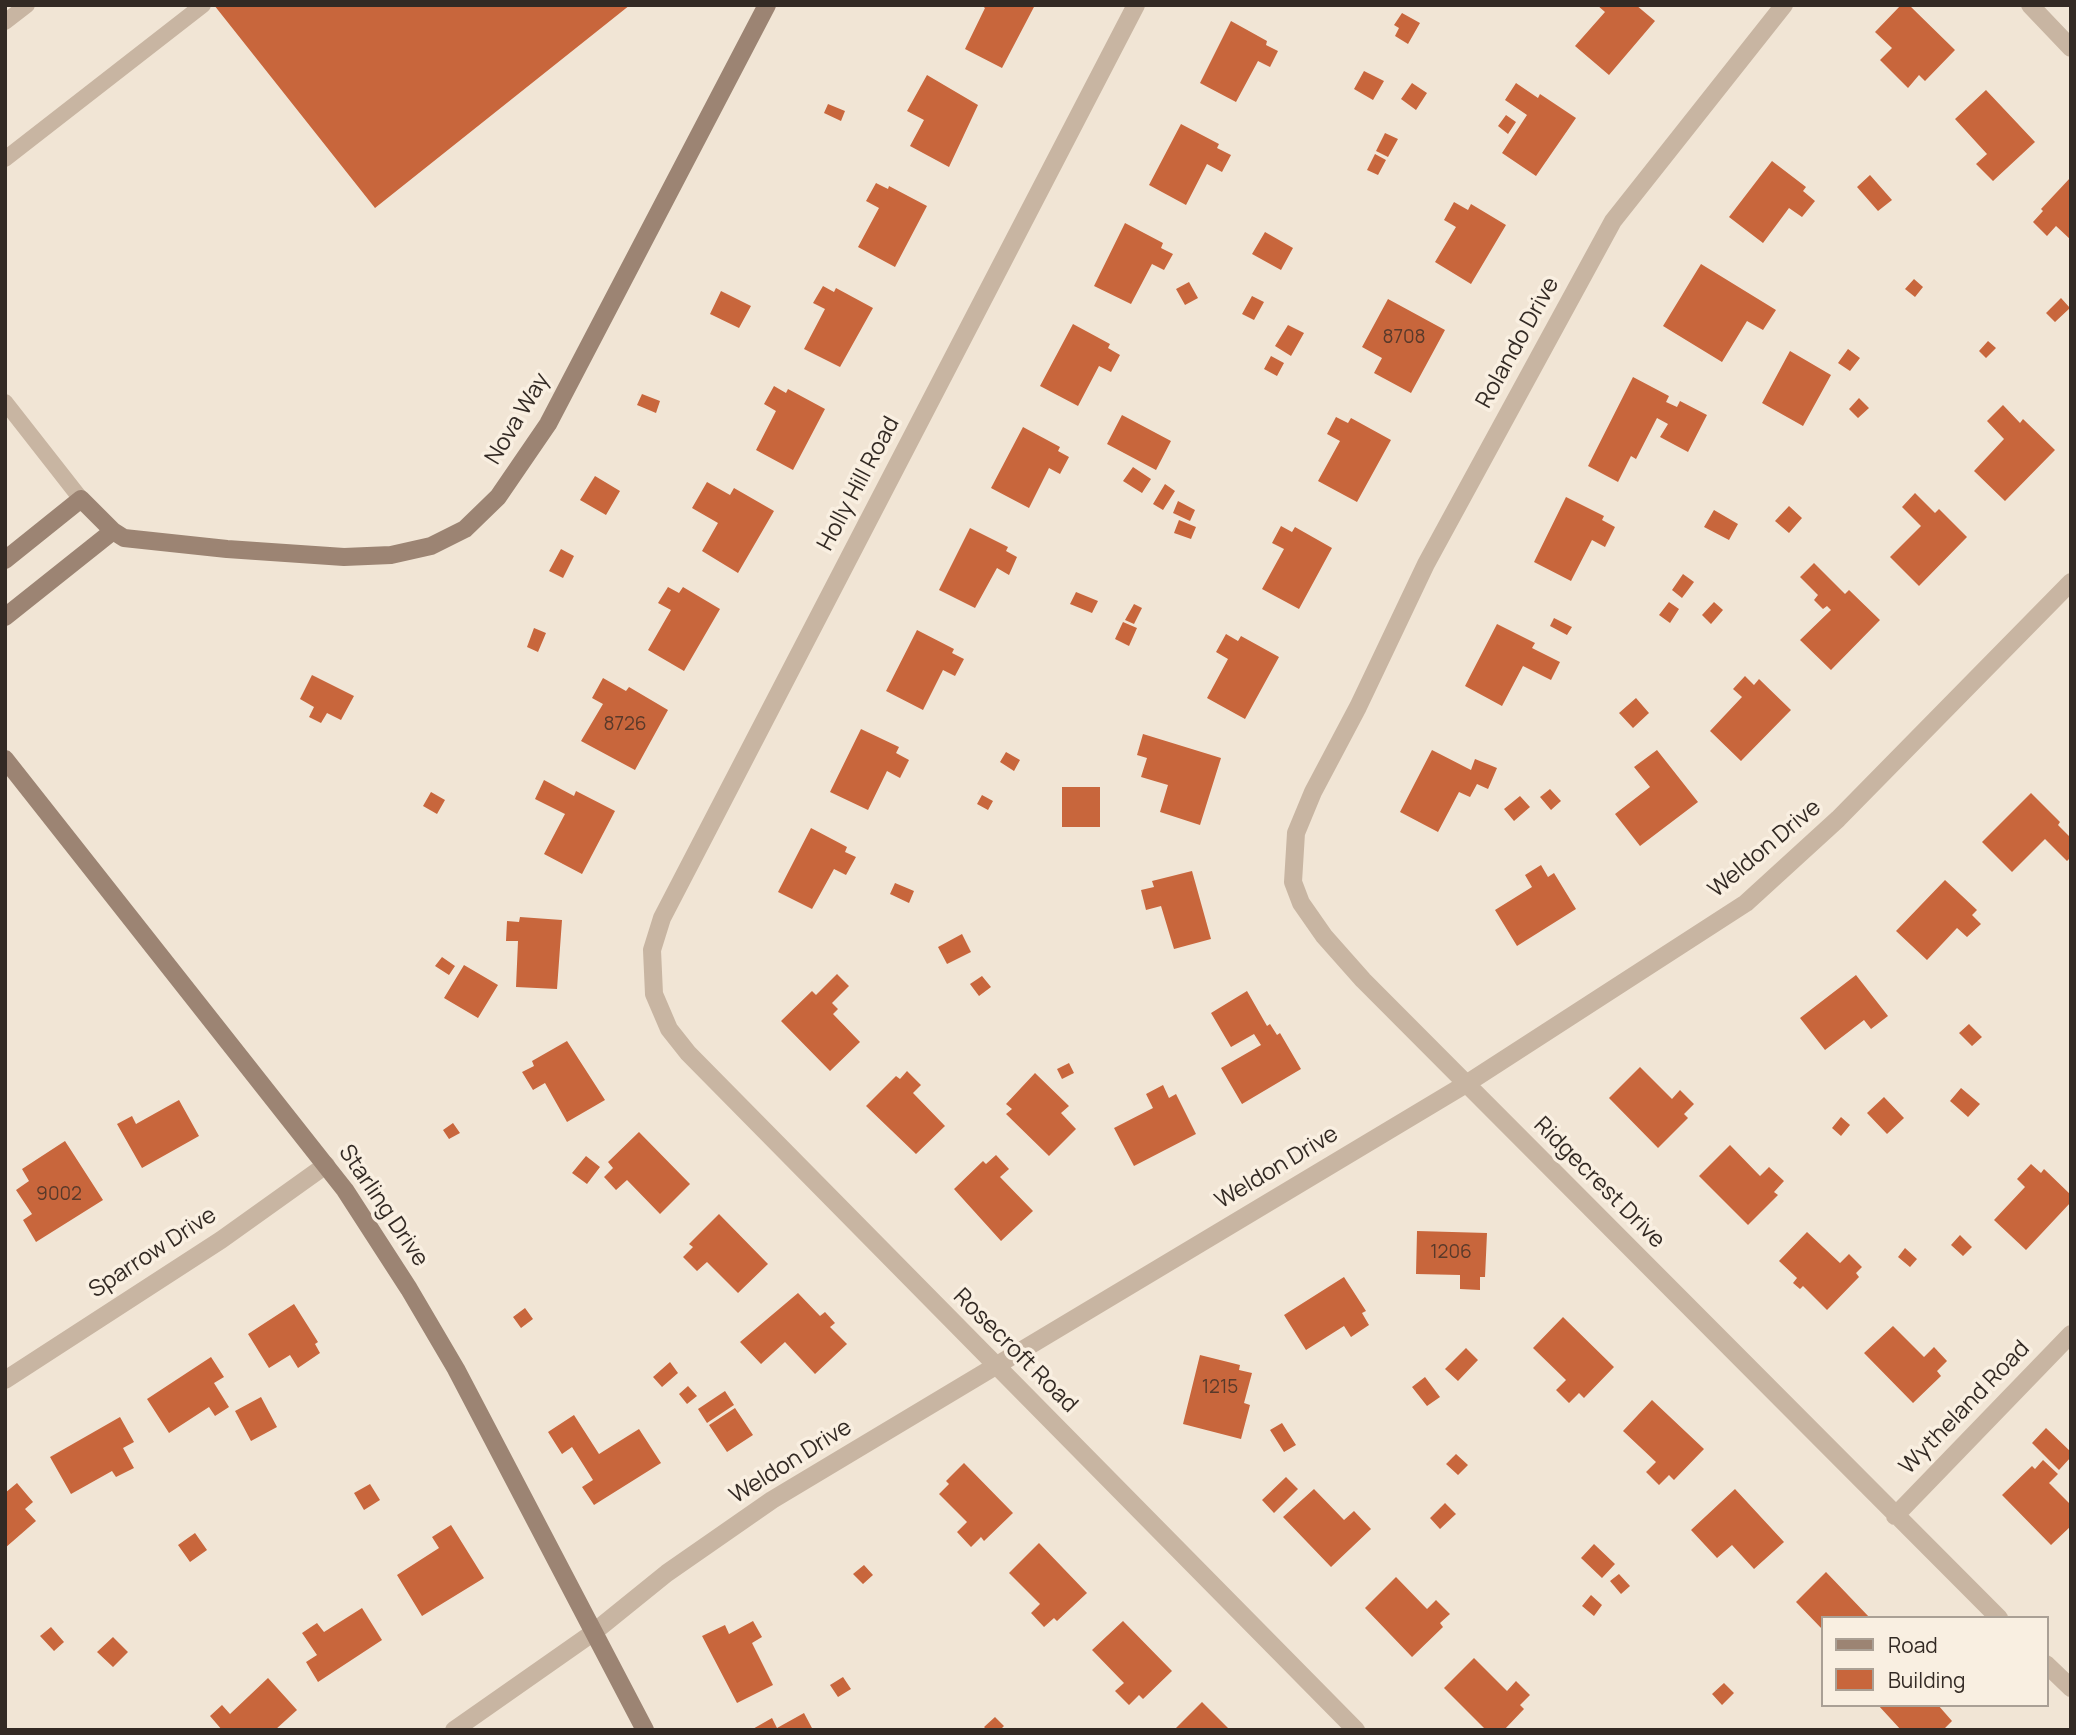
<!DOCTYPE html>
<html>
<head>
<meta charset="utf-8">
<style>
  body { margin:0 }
  #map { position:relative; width:2076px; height:1735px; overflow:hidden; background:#f1e5d5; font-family:Manrope,sans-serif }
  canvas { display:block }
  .frame { position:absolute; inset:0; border:7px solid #332a24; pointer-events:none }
  .legend { position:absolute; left:1821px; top:1616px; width:228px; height:91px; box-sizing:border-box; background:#f9efe1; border:2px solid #aaa095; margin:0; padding:9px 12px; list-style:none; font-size:21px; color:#332a24 }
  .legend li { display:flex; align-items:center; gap:14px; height:35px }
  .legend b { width:35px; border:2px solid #aaa095 }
</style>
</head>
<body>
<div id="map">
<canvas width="2076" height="1735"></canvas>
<div class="frame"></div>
<ul class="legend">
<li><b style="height:9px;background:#9c8473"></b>Road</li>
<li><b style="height:19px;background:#c8663c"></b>Building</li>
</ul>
</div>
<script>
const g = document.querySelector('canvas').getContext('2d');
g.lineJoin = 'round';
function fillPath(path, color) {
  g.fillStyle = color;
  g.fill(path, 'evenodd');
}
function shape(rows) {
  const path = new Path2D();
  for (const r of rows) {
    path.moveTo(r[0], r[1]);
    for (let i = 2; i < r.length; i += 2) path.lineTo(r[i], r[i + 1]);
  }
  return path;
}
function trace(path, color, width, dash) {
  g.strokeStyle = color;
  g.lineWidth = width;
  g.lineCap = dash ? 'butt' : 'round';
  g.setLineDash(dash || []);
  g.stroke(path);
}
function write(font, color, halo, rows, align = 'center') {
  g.font = font + ' Manrope,sans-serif';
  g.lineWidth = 7;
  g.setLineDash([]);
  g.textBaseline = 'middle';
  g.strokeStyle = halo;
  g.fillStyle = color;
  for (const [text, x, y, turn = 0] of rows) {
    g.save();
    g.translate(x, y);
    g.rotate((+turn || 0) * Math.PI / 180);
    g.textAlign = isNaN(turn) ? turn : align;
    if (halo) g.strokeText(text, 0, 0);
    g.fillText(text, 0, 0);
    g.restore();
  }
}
fillPath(shape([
  [214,5,630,5,375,208],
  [981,5,1035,5,1002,68,965,49,985,8],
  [1597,5,1636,5,1655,21,1609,75,1575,46,1605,12],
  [1901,5,1909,5,1955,50,1925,81,1919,75,1908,88,1880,60,1892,48,1875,32],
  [1402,13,1420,23,1408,44,1395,36,1399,28,1394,25],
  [1231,21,1267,41,1266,45,1278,51,1270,67,1258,61,1236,102,1200,83],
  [1364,71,1384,81,1373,100,1354,89],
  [927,75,978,105,949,167,910,146,924,120,907,111],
  [1412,83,1427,93,1416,110,1401,99],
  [1516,83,1538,98,1540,94,1576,118,1536,176,1502,153,1527,115,1505,100],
  [1986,90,2035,142,1993,181,1976,164,1987,154,1955,119],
  [828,104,845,111,841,121,824,113],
  [1506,115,1516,122,1508,134,1498,126],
  [1181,124,1219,144,1217,148,1231,155,1222,172,1207,164,1186,205,1149,185],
  [1385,133,1398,139,1388,157,1376,151],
  [1375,154,1386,160,1378,175,1367,170],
  [1772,161,1806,187,1803,191,1815,201,1802,217,1789,208,1763,243,1729,217],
  [1870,175,1892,200,1878,211,1857,187],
  [2071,177,2071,240,2056,226,2047,236,2033,222,2043,211,2041,209],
  [876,183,888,189,889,186,927,206,895,267,858,247,879,208,866,201],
  [1454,202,1468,210,1471,204,1506,225,1471,284,1435,262,1456,227,1444,220],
  [1125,223,1163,243,1161,248,1173,254,1164,270,1152,264,1131,304,1094,286],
  [1265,232,1293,248,1281,270,1252,254],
  [1701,264,1776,310,1763,330,1747,321,1722,362,1663,326],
  [1914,279,1923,287,1915,297,1905,289],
  [1189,282,1198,298,1185,305,1176,289],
  [823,286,834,292,836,288,873,308,840,367,804,349,825,309,813,303],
  [721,291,751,306,739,328,710,314],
  [1252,296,1264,302,1254,320,1242,314],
  [2061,298,2070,308,2055,322,2046,313],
  [1388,299,1445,330,1411,393,1374,373,1382,358,1362,347],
  [1073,324,1110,344,1108,348,1120,355,1111,372,1099,366,1078,406,1040,386],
  [1288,325,1304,333,1291,356,1275,346],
  [1988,341,1996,348,1986,358,1979,351],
  [1848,349,1860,358,1850,371,1838,363],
  [1790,351,1831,375,1803,426,1762,403],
  [1271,356,1284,363,1277,376,1264,369],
  [1633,377,1669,396,1666,402,1677,407,1680,401,1707,415,1688,452,1660,437,1668,424,1657,418,1636,459,1631,456,1618,482,1588,466],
  [774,386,786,393,788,389,825,409,793,470,756,450,776,411,764,404],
  [642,394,660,401,656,413,637,405],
  [1859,398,1869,408,1858,418,1849,409],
  [2003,405,2020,423,2023,419,2055,450,2005,501,1974,471,2004,439,1987,421],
  [1122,415,1171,441,1156,470,1107,444],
  [1336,417,1348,423,1351,418,1391,440,1357,502,1318,481,1340,441,1327,434],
  [1023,427,1060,447,1058,451,1069,457,1060,474,1049,468,1029,508,991,488],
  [1133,467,1151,479,1142,493,1123,481],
  [595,476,620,491,606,515,580,500],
  [707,482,730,495,734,488,774,511,738,573,702,551,718,523,692,508],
  [1165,484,1175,491,1163,510,1153,504],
  [1915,493,1935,513,1939,509,1967,537,1919,586,1890,557,1921,526,1902,507],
  [1566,497,1604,516,1602,520,1615,527,1605,547,1592,540,1571,581,1534,562],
  [1178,501,1195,510,1190,521,1173,513],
  [1789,506,1802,518,1789,533,1775,521],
  [1714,510,1738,524,1729,540,1704,527],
  [1179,520,1196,527,1191,539,1174,533],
  [1281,526,1292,532,1295,527,1332,548,1299,609,1262,589,1284,549,1272,543],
  [970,528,1008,547,1006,551,1017,557,1009,575,997,568,975,608,939,590],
  [561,549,574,556,563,578,549,571],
  [1814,563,1845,594,1849,590,1880,620,1831,670,1800,640,1831,610,1827,606,1823,609,1814,600,1818,595,1800,577],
  [1683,574,1694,582,1682,598,1672,590],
  [668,587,679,593,683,587,720,609,684,671,648,650,671,610,658,603],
  [1076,592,1098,601,1092,613,1070,604],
  [1669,602,1679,609,1670,623,1659,615],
  [1714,602,1723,610,1711,624,1702,615],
  [1134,604,1142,608,1134,624,1125,620],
  [1554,618,1572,627,1567,635,1550,626],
  [1123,622,1137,628,1129,646,1115,639],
  [1497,624,1535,643,1532,648,1560,662,1551,680,1523,666,1502,706,1465,686],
  [534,628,546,633,538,652,527,647],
  [917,630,954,649,952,653,964,659,955,676,943,670,923,710,886,691],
  [1226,634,1238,641,1241,636,1279,657,1245,719,1207,698,1228,659,1216,652],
  [312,675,354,696,341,720,327,713,321,723,309,717,314,707,300,699],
  [1745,676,1754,685,1759,679,1791,710,1741,761,1710,731,1742,697,1733,689],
  [603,678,626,691,629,687,668,710,635,770,581,741,603,704,592,698],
  [1636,698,1649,713,1633,728,1619,713],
  [861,729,899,747,896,753,909,760,900,778,887,771,868,810,830,792],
  [1143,734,1221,758,1200,825,1160,812,1168,785,1141,777,1147,758,1137,755],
  [1432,750,1471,770,1475,759,1497,768,1488,789,1477,784,1470,797,1459,792,1438,832,1400,812],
  [1657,750,1698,802,1640,846,1615,814,1650,787,1634,767],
  [1006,752,1020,760,1014,771,1000,762],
  [544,780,574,796,576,791,615,811,582,874,544,854,565,814,535,799],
  [1062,787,1100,787,1100,827,1062,827],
  [1550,789,1561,801,1551,810,1540,797],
  [431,792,445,800,437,814,423,806],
  [2031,793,2060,822,2058,825,2071,838,2071,857,2067,861,2045,839,2012,872,1982,842],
  [982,795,993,801,988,810,977,804],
  [1520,796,1530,807,1514,821,1504,809],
  [811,828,847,847,845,852,856,857,846,875,834,869,812,909,778,892],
  [1541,865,1548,877,1554,873,1576,909,1517,946,1495,910,1532,887,1525,875],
  [1192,871,1211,939,1174,949,1161,906,1146,910,1141,890,1154,887,1152,881],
  [1945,880,1977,910,1972,915,1981,924,1967,937,1957,928,1927,960,1896,931],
  [895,883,914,891,909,903,890,894],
  [520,917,562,920,557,989,516,987,518,941,506,941,507,921,519,922],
  [962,934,971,952,947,964,938,947],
  [442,957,455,966,449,975,435,966],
  [464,965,498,985,478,1018,444,998],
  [837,974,849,986,832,1003,838,1009,833,1014,860,1042,830,1071,781,1021,812,991,816,995],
  [1856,975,1888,1016,1871,1029,1864,1020,1825,1050,1800,1018],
  [982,976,991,987,979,996,970,984],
  [1247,991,1267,1026,1270,1024,1277,1035,1280,1033,1301,1069,1242,1104,1221,1068,1261,1045,1254,1034,1231,1047,1211,1013],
  [1969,1024,1982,1037,1972,1046,1959,1033],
  [567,1041,605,1100,567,1122,545,1083,533,1090,522,1072,534,1066,532,1061],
  [1069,1063,1074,1073,1062,1079,1057,1069],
  [1640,1067,1672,1099,1680,1090,1694,1104,1684,1114,1688,1118,1658,1148,1609,1098],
  [907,1071,921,1085,913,1093,945,1126,916,1154,866,1106,896,1076,900,1079],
  [1035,1073,1069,1106,1061,1113,1076,1129,1049,1156,1006,1114,1012,1109,1006,1104],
  [1163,1085,1169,1098,1176,1094,1196,1134,1134,1166,1114,1128,1153,1108,1146,1094],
  [1961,1088,1980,1104,1968,1117,1950,1101],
  [1884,1097,1904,1118,1887,1134,1867,1113],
  [179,1100,199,1136,142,1168,117,1124,132,1116,136,1124],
  [1841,1117,1850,1125,1841,1136,1832,1128],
  [453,1123,460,1133,449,1139,443,1130],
  [639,1132,690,1184,660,1214,627,1180,616,1190,604,1177,613,1168,608,1162],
  [65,1141,103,1200,36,1242,23,1220,32,1214,16,1190,29,1181,22,1169],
  [1730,1145,1760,1176,1769,1167,1784,1181,1774,1192,1778,1195,1748,1225,1699,1176],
  [996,1155,1009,1169,1000,1177,1033,1211,1001,1241,954,1189,983,1161,986,1164],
  [586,1156,600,1167,587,1184,572,1173],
  [2031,1164,2041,1173,2044,1169,2071,1195,2071,1202,2026,1250,1994,1220,2025,1187,2017,1179],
  [719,1214,768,1264,738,1293,707,1262,697,1271,683,1257,693,1247,689,1244],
  [1417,1231,1487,1233,1485,1277,1480,1277,1480,1290,1460,1289,1460,1275,1416,1274],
  [1807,1232,1840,1263,1849,1254,1862,1267,1856,1273,1859,1277,1827,1310,1803,1286,1800,1289,1793,1283,1797,1278,1779,1261],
  [1960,1235,1972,1247,1963,1256,1951,1245],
  [1905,1248,1917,1259,1910,1267,1898,1257],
  [1344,1277,1366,1311,1362,1313,1369,1325,1351,1337,1344,1326,1306,1350,1284,1315],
  [798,1293,820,1316,825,1312,835,1323,830,1327,847,1344,815,1374,785,1342,761,1364,740,1342],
  [294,1304,318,1342,315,1344,320,1353,298,1368,290,1355,269,1368,248,1334],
  [525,1308,533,1319,521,1328,513,1317],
  [1563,1317,1614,1367,1584,1398,1579,1393,1569,1403,1556,1390,1566,1380,1533,1348],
  [1893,1326,1924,1357,1934,1347,1947,1361,1937,1371,1941,1376,1913,1403,1864,1353],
  [1466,1348,1478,1360,1458,1381,1445,1369],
  [1200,1355,1240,1365,1239,1370,1252,1373,1244,1403,1250,1405,1241,1439,1183,1424],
  [211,1357,224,1377,214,1383,229,1407,215,1416,209,1407,169,1433,147,1399],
  [670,1362,678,1373,662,1387,653,1377],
  [1425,1377,1440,1397,1427,1406,1412,1387],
  [688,1386,697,1396,687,1404,679,1394],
  [725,1391,734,1405,707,1423,698,1409],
  [261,1397,277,1427,251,1441,235,1411],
  [1652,1400,1704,1449,1674,1480,1669,1475,1659,1485,1646,1472,1656,1462,1623,1431],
  [735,1408,753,1435,727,1452,709,1425],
  [574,1415,599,1454,639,1429,661,1463,594,1505,582,1487,593,1480,572,1447,562,1454,548,1432],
  [120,1417,134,1442,123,1448,134,1468,116,1477,112,1471,71,1494,50,1457],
  [1282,1423,1296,1445,1284,1452,1270,1430],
  [2046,1428,2071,1452,2071,1457,2059,1470,2032,1443],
  [1456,1454,1468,1465,1458,1475,1446,1464],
  [2043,1460,2058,1474,2049,1483,2071,1505,2071,1526,2051,1545,2002,1495,2032,1466,2035,1469],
  [964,1463,1013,1513,984,1541,981,1537,971,1547,957,1532,967,1522,939,1494,949,1484,946,1481],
  [1286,1477,1298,1489,1274,1513,1262,1500],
  [17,1483,33,1502,25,1509,36,1521,5,1548,5,1493],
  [370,1484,380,1500,364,1510,354,1493],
  [1314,1489,1344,1520,1354,1511,1371,1529,1331,1567,1283,1517],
  [1735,1489,1784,1542,1754,1569,1732,1545,1717,1558,1691,1530],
  [1445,1503,1456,1514,1440,1529,1430,1518],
  [451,1525,484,1578,422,1616,397,1575,439,1548,432,1537],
  [195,1533,207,1550,190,1562,178,1545],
  [1039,1543,1087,1593,1057,1621,1054,1618,1044,1627,1031,1613,1040,1604,1009,1573],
  [1594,1544,1615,1564,1602,1578,1581,1558],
  [864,1565,873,1575,863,1584,853,1574],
  [1826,1572,1870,1618,1822,1618,1822,1629,1796,1602],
  [1619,1574,1630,1586,1621,1594,1610,1581],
  [1396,1577,1427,1609,1436,1600,1450,1614,1440,1623,1443,1627,1412,1657,1365,1608],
  [1591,1595,1602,1605,1594,1616,1582,1606],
  [362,1608,382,1640,318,1682,306,1662,317,1655,302,1633,317,1623,324,1632],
  [753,1621,762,1637,752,1643,773,1685,737,1703,702,1636,725,1625,729,1634],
  [1123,1621,1172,1671,1143,1699,1139,1695,1129,1705,1115,1691,1124,1683,1092,1650],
  [51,1627,64,1642,54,1651,40,1636],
  [113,1637,128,1652,113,1667,97,1652],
  [1474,1658,1507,1691,1516,1681,1530,1695,1520,1705,1524,1709,1504,1730,1486,1730,1444,1688],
  [843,1677,851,1689,838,1697,830,1685],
  [268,1678,297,1710,275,1730,222,1730,210,1716,222,1705,230,1714],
  [1724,1683,1734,1693,1722,1705,1712,1694],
  [1202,1702,1230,1730,1174,1730],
  [1878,1705,1938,1705,1952,1721,1943,1730,1901,1730],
  [804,1713,813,1730,751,1730,772,1718,777,1728],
  [995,1717,1004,1726,1000,1730,987,1730,984,1727]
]), '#c8663c');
trace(shape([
  [5,22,27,5],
  [5,159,203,5],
  [5,402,81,499]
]), '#c8b5a2', 16);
trace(shape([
  [1136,5,662,918,652,950,654,994,669,1029,688,1053,1356,1730],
  [1784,5,1613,221,1426,564,1358,707,1313,792,1296,833,1293,882,1301,903,1324,936,1363,980,1999,1618],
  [2030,5,2071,48],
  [5,1380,221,1240,326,1165],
  [1895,1516,2071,1334],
  [2046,1664,2071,1688],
  [454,1730,594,1632,667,1573,772,1500,1466,1084,1746,903,1838,819,2071,582]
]), '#c8b5a2', 18);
trace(shape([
  [5,560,81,499,113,531,124,538,227,549,344,557,391,555,431,546,465,529,498,497,548,424,767,5],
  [5,617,113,531],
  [5,759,345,1190,409,1289,456,1369,645,1730]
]), '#9c8473', 18);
write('19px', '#58392a', null, [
  ["8708",1404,338],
  ["8726",625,725],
  ["9002",59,1195],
  ["1206",1451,1253],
  ["1215",1220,1388]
]);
write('23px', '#332a24', '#f9efe1', [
  ["Rolando Drive",1518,343,-61],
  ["Nova Way",518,419,-59],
  ["Holly Hill Road",859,484,-62],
  ["Weldon Drive",1765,849,-40],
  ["Weldon Drive",1277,1168,-31],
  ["Ridgecrest Drive",1599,1183,45],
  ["Starling Drive",383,1206,56],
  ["Sparrow Drive",153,1253,-33],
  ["Rosecroft Road",1015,1351,45],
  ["Wytheland Road",1965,1408,-46],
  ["Weldon Drive",791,1462,-32]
]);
</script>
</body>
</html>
